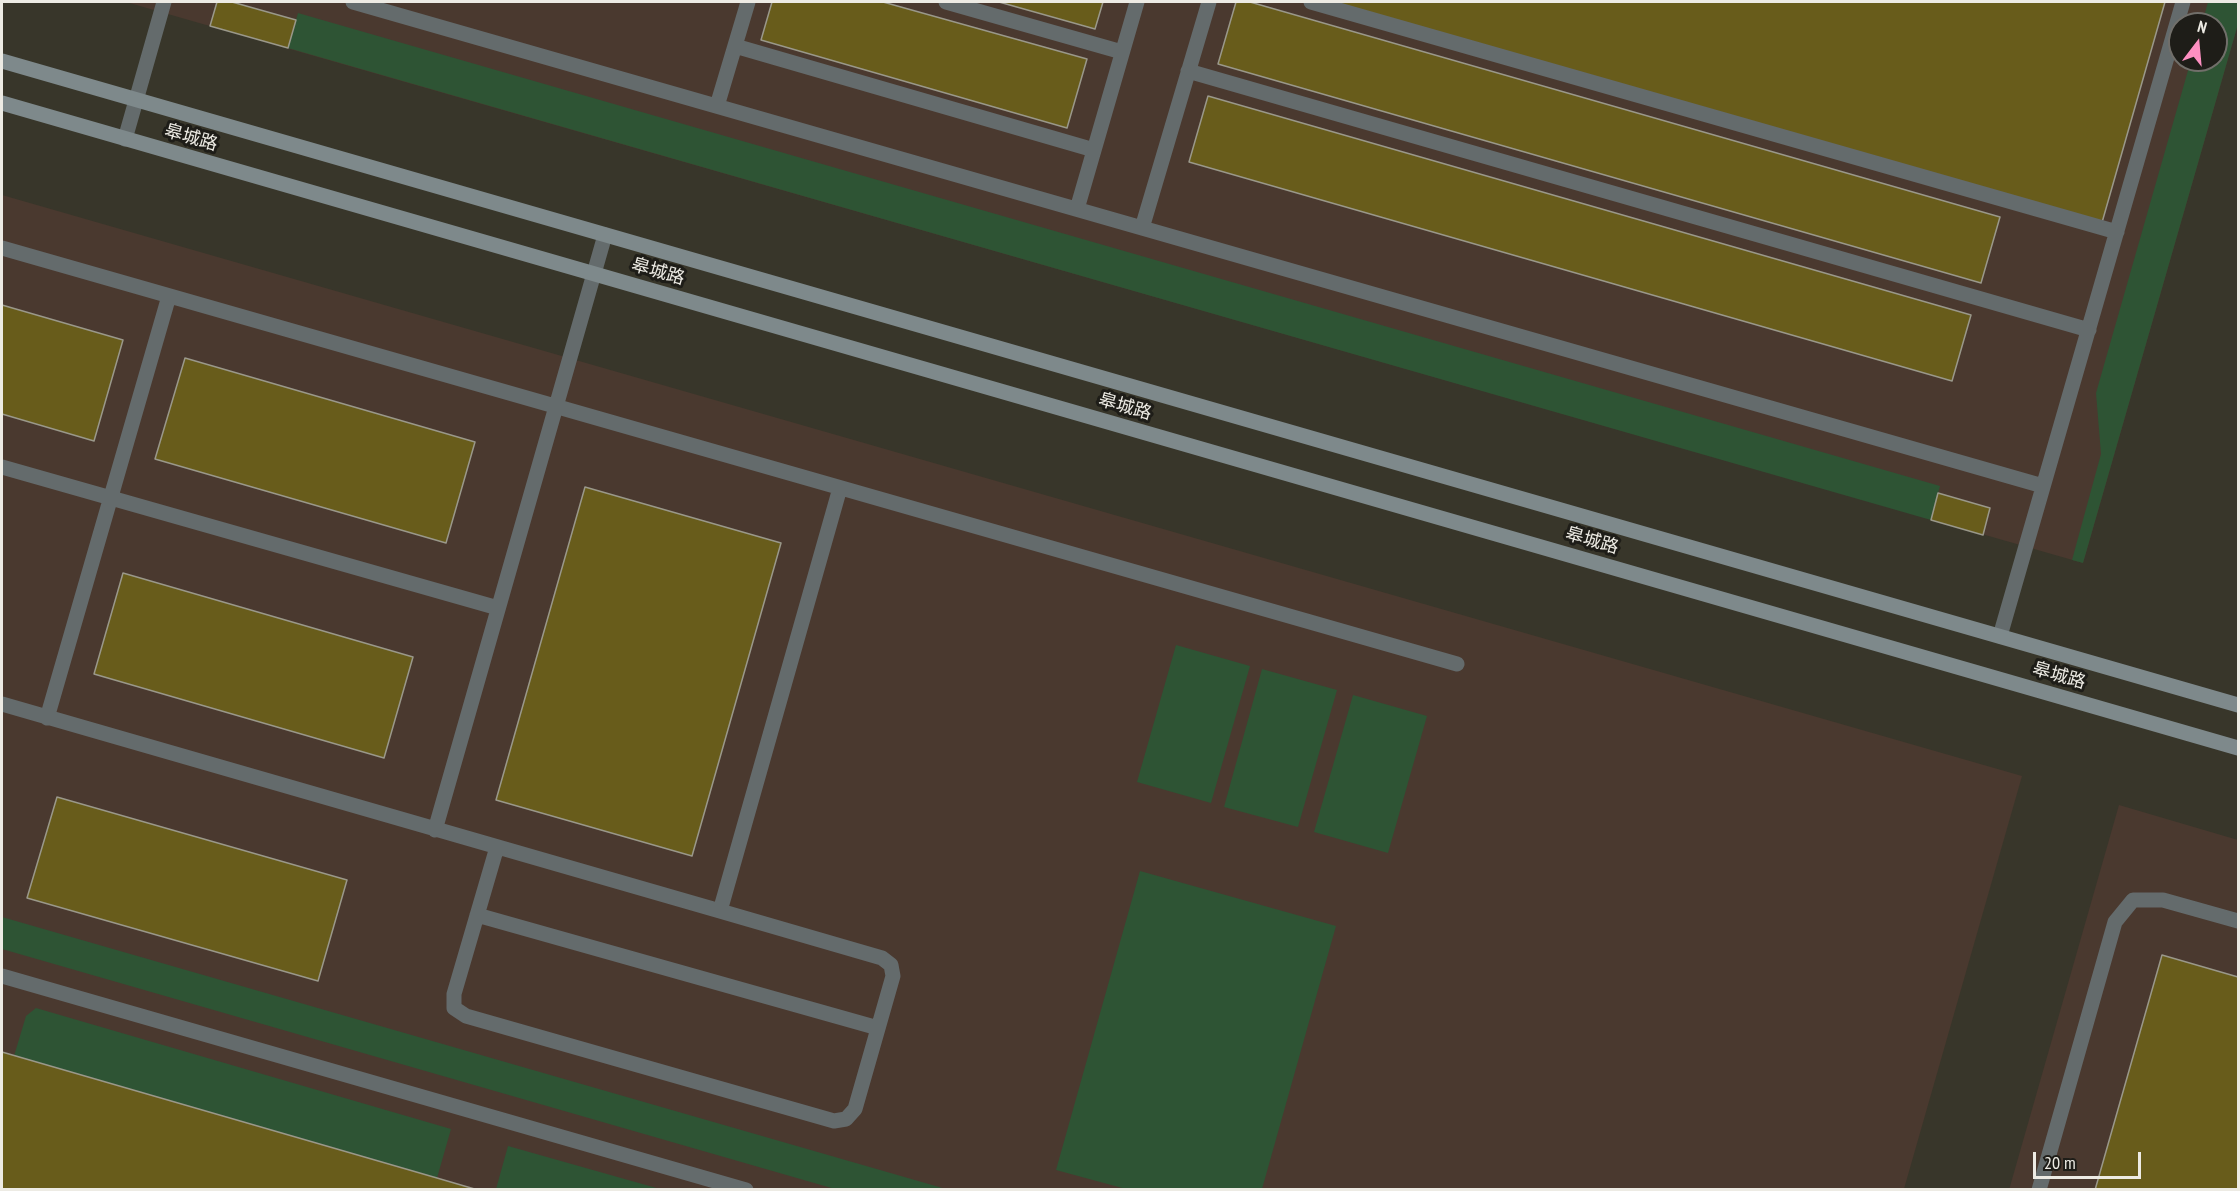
<!DOCTYPE html>
<html>
<head>
<meta charset="utf-8">
<style>
  body { margin:0 }
  #map { position:relative; width:2240px; height:1191px; overflow:hidden; background:#38362a; font-family:"PT Sans Narrow",sans-serif }
  canvas { display:block }
  .frame { position:absolute; inset:0; border:3px solid #edebe4; pointer-events:none }
  .north { position:absolute; left:2168px; top:12px; width:60px; height:60px; box-sizing:border-box; background:#1e1d18; border:2px solid #716f6a; border-radius:50%; rotate:16deg; font-size:16px; font-weight:700; line-height:24px; text-align:center; color:#edebe4 }
  .north::after { content:''; display:block; margin:auto; width:21px; height:27px; background:#fd8fc1; clip-path:polygon(50% 0,100% 100%,50% 72%,0 100%) }
  .scale { position:absolute; left:2033px; top:1152px; width:108px; height:27px; box-sizing:border-box; border:3px solid #edebe4; border-top:0; padding-left:8px; font-size:18px; line-height:21px; white-space:nowrap; color:#edebe4; -webkit-text-stroke:4px #1e1d18; paint-order:stroke }
</style>
</head>
<body>
<div id="map">
<canvas width="2240" height="1191"></canvas>
<div class="frame"></div>
<div class="north">N</div>
<div class="scale">20 m</div>
</div>
<script>
const g = document.querySelector('canvas').getContext('2d');
g.lineJoin = 'round';
function fillPath(path, color) {
  g.fillStyle = color;
  g.fill(path, 'evenodd');
}
function shape(rows) {
  const path = new Path2D();
  for (const r of rows) {
    path.moveTo(r[0], r[1]);
    for (let i = 2; i < r.length; i += 2) path.lineTo(r[i], r[i + 1]);
  }
  return path;
}
function trace(path, color, width, dash) {
  g.strokeStyle = color;
  g.lineWidth = width;
  g.lineCap = dash ? 'butt' : 'round';
  g.setLineDash(dash || []);
  g.stroke(path);
}
function write(font, color, halo, rows, align = 'center') {
  g.font = font + ' "PT Sans Narrow","Noto Sans SC",sans-serif';
  g.lineWidth = 6;
  g.setLineDash([]);
  g.textBaseline = 'middle';
  g.strokeStyle = halo;
  g.fillStyle = color;
  for (const [text, x, y, turn = 0] of rows) {
    g.save();
    g.translate(x, y);
    g.rotate((+turn || 0) * Math.PI / 180);
    g.textAlign = isNaN(turn) ? turn : align;
    if (halo) g.strokeText(text, 0, 0);
    g.fillText(text, 0, 0);
    g.restore();
  }
}
fillPath(shape([
  [126,2,2238,2,2238,24,2083,563],
  [2180,24,2216,24,2216,60,2180,60],
  [2,195,2022,776,1904,1189,2,1189],
  [2119,805,2238,840,2238,1189,2009,1190]
]), '#4a392f');
fillPath(shape([
  [2208,2,2238,2,2238,24,2083,563,2072,560,2101,454,2096,393,2191,60,2216,60,2216,24,2202,24],
  [298,13,1940,486,1931,520,288,48],
  [1176,645,1250,666,1211,803,1137,782],
  [1262,669,1337,690,1298,827,1224,807],
  [1353,695,1427,716,1388,853,1314,832],
  [1140,871,1336,926,1262,1189,1126,1189,1056,1170],
  [2,917,946,1189,835,1189,2,949],
  [36,1008,451,1129,437,1178,14,1056,26,1016],
  [508,1146,660,1189,496,1189]
]), '#2e5434');
const building = shape([
  [217,2,232,2,296,20,288,48,210,26,217,2],
  [772,2,883,2,1087,59,1067,128,761,40,772,2],
  [999,2,1103,2,1095,29,999,2],
  [1236,2,1250,2,2000,217,1981,283,1218,64,1236,2],
  [1323,2,2165,2,2101,226,1323,2],
  [1208,96,1971,315,1952,381,1189,162,1208,96],
  [2,305,123,340,94,441,2,414,2,305],
  [185,358,475,442,446,543,155,459,185,358],
  [585,487,781,543,692,856,496,800,585,487],
  [1938,493,1990,508,1983,535,1931,520,1938,493],
  [123,573,413,657,384,758,94,674,123,573],
  [57,797,347,880,318,981,27,898,57,797],
  [2162,955,2238,977,2238,1190,2095,1190,2162,955],
  [2,1052,437,1178,478,1190,2,1190,2,1052]
]);
fillPath(building, '#685c1b');
trace(building, '#9a988a', 1.5);
trace(shape([
  [353,2,2043,486],
  [946,2,1122,52],
  [1311,2,2117,232],
  [735,46,1094,150],
  [1188,71,2089,330],
  [717,106,748,2],
  [125,139,164,2],
  [1077,209,1137,2],
  [1142,228,1209,2],
  [2,248,1457,664],
  [2,467,498,608],
  [2000,636,2183,2],
  [2,704,720,911,882,958,891,965,893,976,855,1109,846,1119,834,1121,466,1016,454,1008,454,994,497,847],
  [47,718,169,296],
  [435,830,605,235],
  [720,911,840,488],
  [477,915,878,1028],
  [2,976,746,1190],
  [2039,1190,2115,922,2133,900,2163,900,2238,921]
]), '#646b6c', 15);
trace(shape([
  [2,61,2238,705],
  [2,103,2238,748]
]), '#7e898b', 15);
write('18px', '#edebe4', '#1e1d18', [
  ["皋城路",191,138,16],
  ["皋城路",658,272,16],
  ["皋城路",1125,407,16],
  ["皋城路",1592,541,16],
  ["皋城路",2059,676,16]
]);
</script>
</body>
</html>
